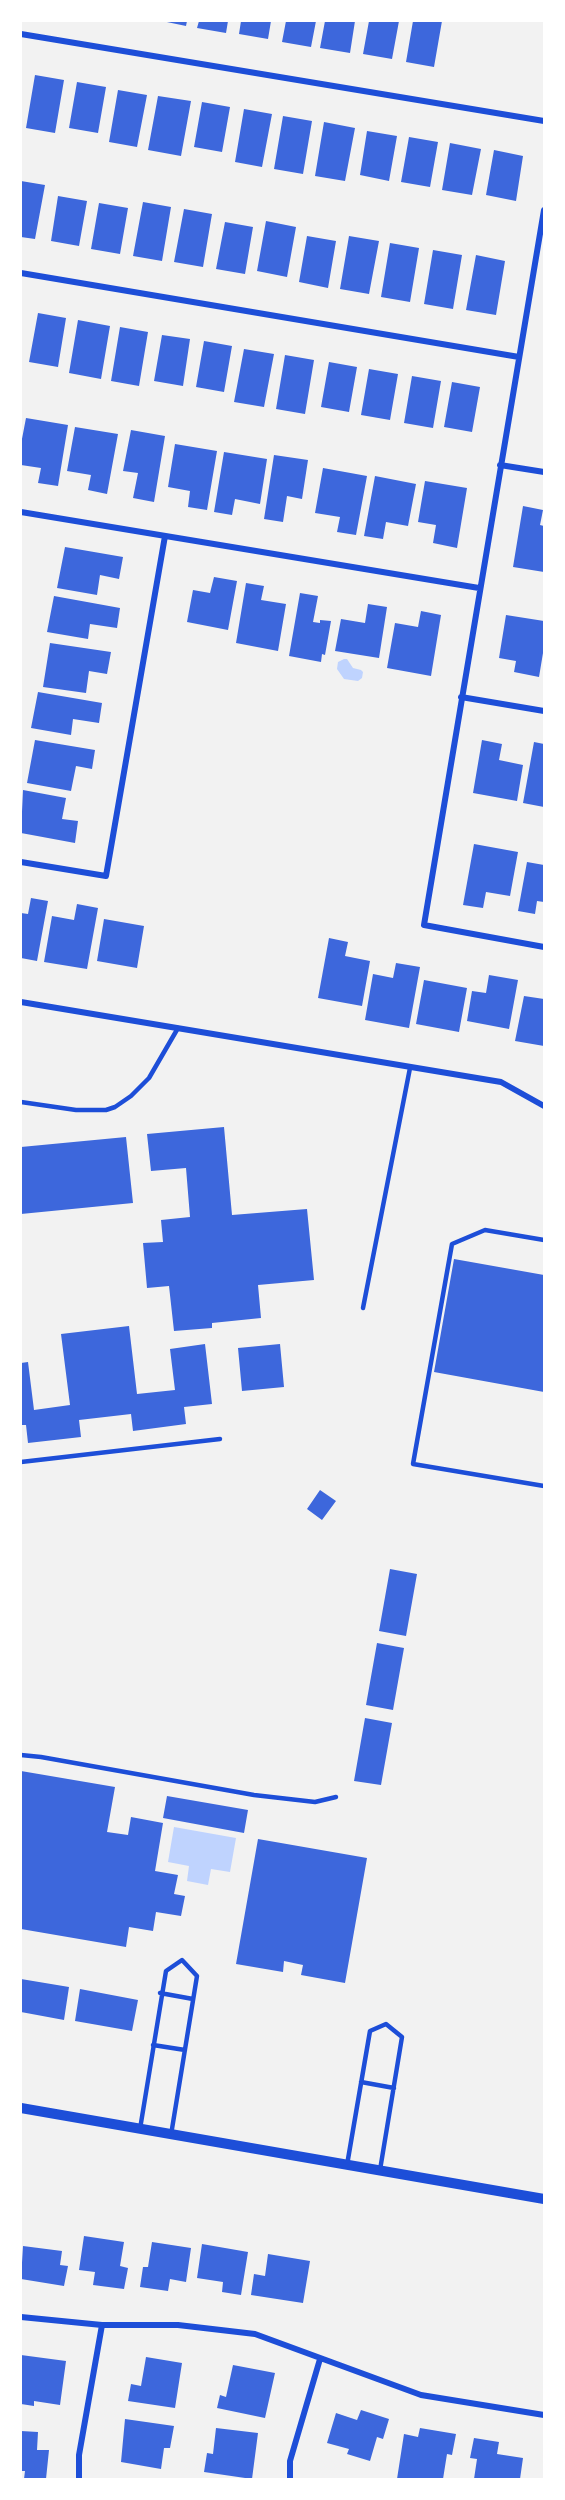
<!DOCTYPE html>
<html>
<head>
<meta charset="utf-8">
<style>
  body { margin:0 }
  #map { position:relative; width:565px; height:2500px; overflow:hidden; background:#f2f2f2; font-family:"Libre Baskerville",serif }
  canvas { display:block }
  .frame { position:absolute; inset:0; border:22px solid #fff; pointer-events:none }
</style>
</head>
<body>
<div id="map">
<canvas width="565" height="2500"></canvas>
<div class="frame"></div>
</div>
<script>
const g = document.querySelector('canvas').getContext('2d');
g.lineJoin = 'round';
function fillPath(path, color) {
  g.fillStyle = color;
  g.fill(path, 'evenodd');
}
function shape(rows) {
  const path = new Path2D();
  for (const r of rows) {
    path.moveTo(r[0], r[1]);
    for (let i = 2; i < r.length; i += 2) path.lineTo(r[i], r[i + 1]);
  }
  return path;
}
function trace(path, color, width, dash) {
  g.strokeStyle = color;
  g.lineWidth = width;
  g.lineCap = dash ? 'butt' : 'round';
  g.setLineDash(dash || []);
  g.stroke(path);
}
fillPath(shape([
  [344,659,347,659,353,668,361,670,363,672,362,678,358,681,344,679,337,669,338,662],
  [174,1827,236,1838,230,1872,211,1869,208,1885,187,1881,189,1866,168,1862]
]), '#bfd3fe');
fillPath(shape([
  [162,21,187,21,186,26],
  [199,21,228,21,226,33,197,28],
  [241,21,271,21,268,39,239,34],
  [286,21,316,21,311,47,282,42],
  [325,21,355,21,350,53,320,48],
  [369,21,399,21,392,59,363,54],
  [413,21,442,21,434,67,406,62],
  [35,75,64,80,55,133,26,128],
  [77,82,106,87,98,133,69,128],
  [118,90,147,95,137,147,109,142],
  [158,96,191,101,181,156,148,150],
  [202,102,230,107,222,152,194,147],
  [244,109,272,114,262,167,235,162],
  [283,116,312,121,303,174,274,169],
  [324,122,355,128,345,181,315,176],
  [367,131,397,136,389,181,360,175],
  [409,137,438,142,430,187,401,182],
  [450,143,481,149,472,195,442,190],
  [494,150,523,156,516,201,486,195],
  [21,181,45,185,35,239,21,237],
  [58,196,87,201,79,246,51,241],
  [143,202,171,207,162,261,133,256],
  [99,203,128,208,120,254,91,249],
  [184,209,212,214,203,267,174,262],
  [266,221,296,227,287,277,257,271],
  [225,222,253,227,245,274,216,269],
  [307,236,336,241,328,288,299,282],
  [349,236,379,241,369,294,340,289],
  [390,243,419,248,410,302,381,297],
  [433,250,462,255,453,309,424,304],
  [476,255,505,261,496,315,466,310],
  [38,313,66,318,58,367,29,362],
  [78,320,110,326,101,379,69,373],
  [120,327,148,332,139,386,111,381],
  [162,335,190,339,183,386,154,381],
  [204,341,232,346,224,392,196,387],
  [244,349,274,354,264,407,234,402],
  [285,355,314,360,305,414,276,409],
  [329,362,357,367,349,412,321,407],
  [369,369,398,374,390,420,361,415],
  [412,376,441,381,433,428,404,423],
  [452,382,480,387,472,432,444,427],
  [26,418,68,425,58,486,38,483,41,468,21,465,21,444],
  [75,427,118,434,107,494,88,490,91,475,67,471],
  [131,430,165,436,154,502,133,498,138,473,123,471],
  [175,444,217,451,207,510,188,507,190,491,168,487],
  [224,452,267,459,260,504,235,499,232,515,214,512],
  [274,455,308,460,302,499,287,496,283,522,264,519],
  [323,468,367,476,356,535,337,532,340,517,315,513],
  [375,476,416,484,408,526,386,522,383,539,364,536],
  [425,481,467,488,457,548,433,543,436,525,418,522],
  [523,506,543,510,540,525,544,526,544,572,513,567],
  [65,547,123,557,119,579,100,575,97,595,57,588],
  [214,577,237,581,228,630,187,622,193,590,210,593],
  [246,583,264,586,261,600,286,604,278,651,236,643],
  [300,593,318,596,313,622,320,623,320,620,331,621,325,655,322,654,321,662,289,656],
  [54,596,120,608,117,628,90,624,88,639,47,632],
  [368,604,387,607,379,658,335,651,341,619,365,623],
  [421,611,441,615,431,676,387,668,395,623,418,627],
  [506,615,544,621,544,647,539,677,514,672,516,661,499,658],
  [50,643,111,652,107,674,89,671,86,693,43,687],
  [38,692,102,703,99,723,73,719,71,735,31,728],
  [35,740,95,750,92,769,76,766,71,791,27,783],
  [482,740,502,744,499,760,523,765,517,801,473,793],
  [534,742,544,744,544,807,523,803],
  [23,790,66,798,62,819,78,821,75,843,21,833],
  [474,844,518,852,510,896,486,892,483,908,463,905],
  [527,862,544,865,544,902,537,901,535,914,518,911],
  [31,898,48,901,37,961,21,958,21,913,28,914],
  [77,904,98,908,87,969,44,962,52,916,74,920],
  [104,919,144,926,137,968,97,961],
  [329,938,348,942,345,956,370,961,362,1006,318,998],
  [396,963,420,967,409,1028,365,1020,373,974,393,978],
  [489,975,518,980,509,1029,467,1021,472,991,486,993],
  [424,980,467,988,459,1032,416,1024],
  [524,996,544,999,544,1046,515,1041],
  [224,1127,232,1215,307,1209,314,1280,258,1285,261,1318,212,1323,212,1328,174,1331,169,1286,147,1288,143,1243,163,1242,161,1220,190,1217,186,1168,151,1171,147,1134],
  [126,1137,133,1203,21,1214,21,1147],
  [454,1259,544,1275,544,1392,434,1372],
  [129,1326,137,1394,175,1390,170,1349,205,1344,212,1404,184,1407,186,1424,133,1431,131,1414,79,1420,81,1437,28,1443,26,1425,21,1425,21,1363,28,1362,34,1410,70,1405,61,1334],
  [280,1344,284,1387,242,1391,238,1348],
  [320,1490,336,1501,322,1520,307,1509],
  [390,1569,417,1574,406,1636,379,1631],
  [377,1643,404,1648,393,1710,366,1705],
  [365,1718,392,1723,381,1785,354,1781],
  [21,1771,115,1787,107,1832,128,1835,131,1817,163,1823,155,1871,178,1875,174,1894,185,1896,181,1916,156,1912,153,1931,129,1927,126,1947,21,1929],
  [167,1796,248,1810,244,1833,163,1818],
  [258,1839,367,1858,345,1983,301,1975,303,1965,284,1961,283,1972,236,1964],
  [21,1979,69,1987,64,2020,21,2012],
  [80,1989,138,2000,132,2031,75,2021],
  [84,2236,124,2242,120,2266,128,2268,124,2289,93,2285,95,2272,79,2270],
  [152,2242,191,2248,186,2282,170,2279,168,2291,140,2287,143,2267,148,2267],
  [202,2244,248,2252,241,2295,222,2292,223,2282,197,2278],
  [23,2246,62,2251,60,2265,68,2266,64,2286,21,2279],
  [268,2254,310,2261,303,2303,251,2295,254,2274,265,2276],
  [21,2355,66,2361,60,2405,34,2401,34,2406,21,2404],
  [146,2357,182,2363,175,2408,128,2401,131,2384,141,2386],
  [233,2365,275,2373,265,2418,217,2408,220,2395,226,2397],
  [361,2410,389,2419,383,2439,377,2437,370,2461,347,2454,349,2449,327,2443,336,2413,357,2420],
  [125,2419,174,2426,170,2448,164,2448,161,2469,121,2462],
  [216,2428,258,2433,252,2479,204,2472,207,2453,213,2454],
  [420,2428,456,2434,452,2455,447,2454,443,2479,397,2479,404,2434,418,2437],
  [21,2431,38,2432,37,2450,49,2450,46,2479,24,2479,25,2471,21,2471],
  [474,2438,499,2442,497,2454,523,2458,520,2479,474,2479,477,2459,470,2458]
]), '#3d67dc');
trace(shape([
  [21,1102,76,1110,106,1110,115,1107,131,1096,149,1078,178,1028],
  [544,1240,485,1230,452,1244,413,1464,544,1486],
  [363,1308,410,1068],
  [21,1462,220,1439],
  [21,1755,41,1757,254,1795,315,1802,336,1797],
  [160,1993,193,1999],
  [153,2045,185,2050],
  [361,2082,394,2088],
  [140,2129,166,1971,182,1960,197,1976,171,2135],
  [347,2165,370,2031,386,2024,402,2037,380,2170]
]), '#1d4ed8', 4.5);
trace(shape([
  [21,34,544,121],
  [544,210,424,925,544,947],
  [21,273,519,357],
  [500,465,544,472],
  [21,512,479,588],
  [461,697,544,711],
  [21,862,106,876,165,536],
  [21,1002,501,1082,544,1106],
  [21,2317,102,2325,178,2325,255,2334,421,2395,544,2415],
  [79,2479,79,2455,102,2325],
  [290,2479,290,2461,320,2359]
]), '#1d4ed8', 6);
trace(shape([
  [21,2108,544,2199]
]), '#1d4ed8', 10);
</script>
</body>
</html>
